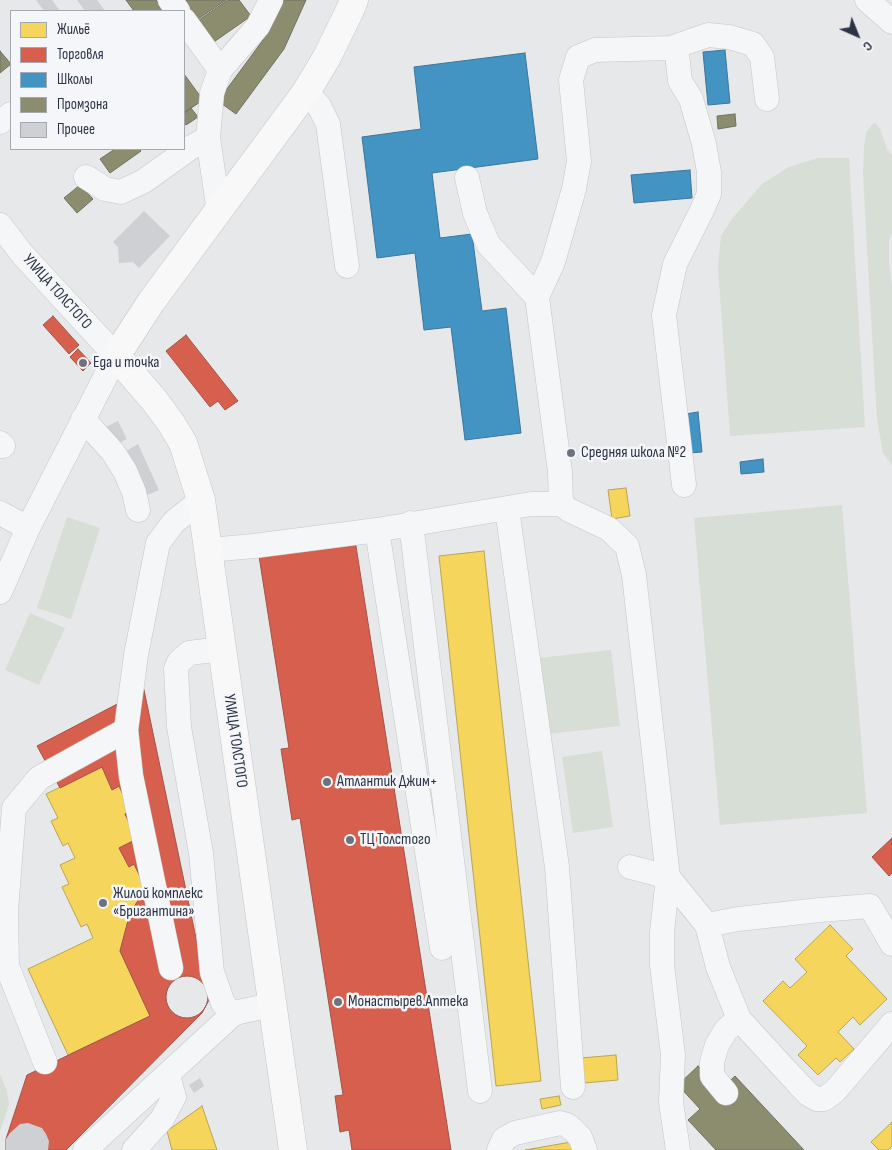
<!DOCTYPE html>
<html>
<head>
<meta charset="utf-8">
<style>
  body { margin:0 }
  #map { position:relative; width:892px; height:1150px; overflow:hidden; background:#e6e8ea; font-family:"Sofia Sans Condensed",sans-serif }
  canvas { display:block }
  .legend { position:absolute; left:10px; top:10px; width:175px; height:140px; box-sizing:border-box; background:#f4f6f9; border:1px solid #a4a8b1; margin:0; padding:6px 9px; list-style:none; font-size:15px; color:#2b3445 }
  .legend li { display:flex; align-items:center; gap:10px; height:25px }
  .legend b { width:25px; border:1px solid #a4a8b1 }
  .north { position:absolute; left:832px; top:10px; width:50px; height:50px; -webkit-text-stroke:4px #f4f6f9; paint-order:stroke; rotate:136deg; font-size:14px; font-weight:700; line-height:20px; text-align:center; color:#2b3445 }
  .north::after { content:''; display:block; margin:auto; width:18px; height:22px; background:#2b3445; clip-path:polygon(50% 0,100% 100%,50% 72%,0 100%) }
</style>
</head>
<body>
<div id="map">
<canvas width="892" height="1150"></canvas>
<ul class="legend">
<li><b style="height:14px;background:#f6d55c"></b>Жильё</li>
<li><b style="height:14px;background:#d6604d"></b>Торговля</li>
<li><b style="height:14px;background:#4393c3"></b>Школы</li>
<li><b style="height:14px;background:#8c8c6e"></b>Промзона</li>
<li><b style="height:14px;background:#ced0d3"></b>Прочее</li>
</ul>
<div class="north">С</div>
</div>
<script>
const g = document.querySelector('canvas').getContext('2d');
g.lineJoin = 'round';
function fillPath(path, color) {
  g.fillStyle = color;
  g.fill(path, 'evenodd');
}
function shape(rows) {
  const path = new Path2D();
  for (const r of rows) {
    if (r.length === 3) {
      path.moveTo(r[0] + r[2], r[1]);
      path.arc(r[0], r[1], r[2], 0, 2 * Math.PI);
      continue;
    }
    path.moveTo(r[0], r[1]);
    for (let i = 2; i < r.length; i += 2) path.lineTo(r[i], r[i + 1]);
  }
  return path;
}
function trace(path, color, width, dash) {
  g.strokeStyle = color;
  g.lineWidth = width;
  g.lineCap = dash ? 'butt' : 'round';
  g.setLineDash(dash || []);
  g.stroke(path);
}
function write(font, color, halo, rows, align = 'center') {
  g.font = font + ' "Sofia Sans Condensed",sans-serif';
  g.lineWidth = 5;
  g.setLineDash([]);
  g.textBaseline = 'middle';
  g.strokeStyle = halo;
  g.fillStyle = color;
  for (const [text, x, y, turn = 0] of rows) {
    g.save();
    g.translate(x, y);
    g.rotate((+turn || 0) * Math.PI / 180);
    g.textAlign = isNaN(turn) ? turn : align;
    if (halo) g.strokeText(text, 0, 0);
    g.fillText(text, 0, 0);
    g.restore();
  }
}
fillPath(shape([
  [873,123,876,124,880,129,887,149,892,155,892,232,889,241,889,261,892,287,892,465,883,453,877,419,867,250,863,173,864,147,866,133],
  [818,158,849,158,865,427,730,436,718,266,721,236,731,220,762,184,789,167],
  [842,505,867,813,720,825,694,518],
  [67,517,100,528,71,619,37,608],
  [30,613,65,628,39,685,5,670],
  [611,650,620,726,548,734,539,658],
  [602,751,613,827,573,833,562,757],
  [0,1074,7,1091,9,1104,0,1131]
]), '#d6ded6');
const homes = shape([
  [626,488,630,516,612,519,608,490,626,488],
  [484,551,541,1081,496,1086,439,556,484,551],
  [102,767,112,790,119,786,131,811,125,814,137,839,119,848,129,867,134,864,147,891,143,893,130,913,120,951,150,1016,68,1055,28,969,93,938,87,924,81,927,62,887,69,884,60,865,75,858,68,843,63,846,51,821,58,818,46,794,102,767],
  [830,925,853,949,846,956,887,999,860,1025,853,1017,838,1032,854,1049,840,1062,836,1058,818,1075,798,1055,807,1046,763,1001,783,981,790,988,807,972,795,959,830,925],
  [616,1055,618,1080,584,1083,581,1058,616,1055],
  [559,1096,561,1105,542,1109,540,1099,559,1096],
  [202,1106,217,1150,172,1150,167,1131,202,1106],
  [892,1122,892,1146,888,1150,879,1150,871,1142,892,1122],
  [571,1142,574,1150,525,1150,571,1142]
]);
fillPath(homes, '#f6d55c');
trace(homes, '#b9a555', 1);
const shops = shape([
  [53,316,79,345,69,354,43,325,53,316],
  [186,335,238,401,225,410,218,401,210,407,166,351,186,335],
  [78,349,91,363,83,371,70,357,78,349],
  [355,540,451,1150,352,1150,349,1130,340,1132,335,1096,343,1095,300,818,292,820,281,749,289,748,259,556,355,540],
  [144,690,209,1000,202,1013,66,1150,6,1150,6,1139,27,1075,150,1016,120,951,130,913,143,893,147,891,134,864,129,867,119,848,137,839,125,814,131,811,119,786,112,790,102,767,60,788,37,746,144,690],
  [892,838,892,873,889,876,872,857,892,838],
  [187,997,21]
]);
fillPath(shops, '#d6604d');
trace(shops, '#a3534b', 1);
const schools = shape([
  [725,50,730,103,708,105,703,52,725,50],
  [525,53,538,159,432,173,440,238,472,234,482,311,506,308,521,433,465,440,451,327,424,330,415,253,377,258,362,137,421,129,414,67,525,53],
  [690,170,692,198,634,203,631,175,690,170],
  [698,412,702,452,689,453,685,414,698,412],
  [763,459,764,472,741,474,740,462,763,459]
]);
fillPath(schools, '#4393c3');
trace(schools, '#3c769d', 1);
const industry = shape([
  [126,0,156,0,164,11,134,11,126,0],
  [180,0,226,0,195,21,180,0],
  [228,0,239,0,251,16,211,44,196,22,228,0],
  [282,0,306,0,284,49,236,114,218,101,266,36,282,0],
  [0,51,11,64,0,73,0,51],
  [184,74,203,100,184,113,184,74],
  [191,108,198,117,186,125,184,122,184,113,191,108],
  [735,114,736,126,718,129,717,116,735,114],
  [115,149,139,149,141,151,110,173,100,159,115,149],
  [80,185,93,199,77,213,64,198,80,185],
  [698,1066,720,1090,735,1076,804,1150,716,1150,688,1120,700,1109,678,1085,698,1066]
]);
fillPath(industry, '#8c8c6e');
trace(industry, '#6f7262', 1);
fillPath(shape([
  [36,0,52,0,60,11,44,11],
  [77,0,97,0,105,11,85,11],
  [144,211,170,236,139,268,133,262,119,263,118,247,113,242],
  [118,421,127,439,115,445,106,427],
  [138,444,159,490,147,495,126,451],
  [200,1078,204,1086,194,1093,189,1085],
  [28,1123,42,1128,46,1134,49,1141,48,1150,6,1150,6,1139,10,1133,20,1124]
]), '#ced0d3');
const minor = shape([
  [170,0,178,11],
  [867,0,892,22],
  [184,20,220,70],
  [671,48,708,35,729,37,753,44,762,57,767,99],
  [306,92,319,106,328,124,347,266],
  [0,122,11,114],
  [86,177,105,189,121,192,144,181,190,148,208,138],
  [467,178,475,213,488,244,537,297],
  [219,212,208,138,212,93,220,70,258,26,271,0],
  [0,225,23,255,116,356,28,528,0,592],
  [83,419,113,452,125,471,134,492,138,510],
  [0,443,3,446],
  [561,504,560,472,537,297,553,262,574,189,579,161,571,80,578,57,595,50,671,48,677,54,680,81,691,99,704,144,709,172,709,194,702,210,675,264,664,315,684,485],
  [507,509,557,867,573,1087],
  [0,513,28,528],
  [411,523,480,1091],
  [377,530,442,948],
  [209,550,254,546,377,530,531,504,561,504,569,510,609,529,627,546,634,575,668,877,707,925,718,967,739,1019,782,1066,808,1094,817,1099,824,1099,835,1091,892,1024],
  [222,649,189,653,179,662,176,669,179,727,201,853,212,972,223,1003,232,1015],
  [630,867,668,877,662,932,662,965,673,1055,671,1102,678,1150],
  [707,925,738,919,820,910,870,906,892,944],
  [171,968,131,776,126,730,136,655,158,543,174,522,201,500],
  [45,1062,7,966,6,911,14,808,39,778,126,730],
  [726,1093,712,1076,712,1062,717,1045,726,1030,739,1019],
  [85,1150,232,1015,239,1012,271,1005],
  [134,1150,162,1119,174,1097,168,1076],
  [499,1150,504,1139,515,1133,560,1123,567,1125,573,1130,580,1137,585,1150]
]);
const major = shape([
  [293,1150,201,500,183,443,171,423,154,400,116,356,151,302,306,92,327,57,350,10,354,0]
]);
trace(minor, '#c4c6c8', 25);
trace(major, '#c2c5c8', 29);
trace(minor, '#f5f6f7', 24);
trace(major, '#f8f8f8', 28);
for (const [x, y, r, color] of [
  [83,363,5,"#6c737f"],
  [571,453,5,"#6c737f"],
  [327,782,5,"#6c737f"],
  [350,840,5,"#6c737f"],
  [103,903,5,"#6c737f"],
  [338,1002,5,"#6c737f"]
]) {
  const dot = new Path2D();
  dot.arc(x, y, r, 0, 2 * Math.PI);
  g.fillStyle = color;
  g.fill(dot);
  trace(dot, '#f4f6f9', 2);
}
write('16px', '#2b3445', '#f4f6f9', [
  ["УЛИЦА ТОЛСТОГО",57,292,48],
  ["УЛИЦА ТОЛСТОГО",235,741,82]
]);
write('16px', '#2b3445', '#f4f6f9', [
  ["Еда и точка",93,363],
  ["Средняя школа №2",581,453],
  ["Атлантик Джим+",337,782],
  ["ТЦ Толстого",360,840],
  ["Жилой комплекс",113,894],
  ["«Бригантина»",113,912],
  ["Монастырев.Аптека",348,1002]
], 'left');
</script>
</body>
</html>
